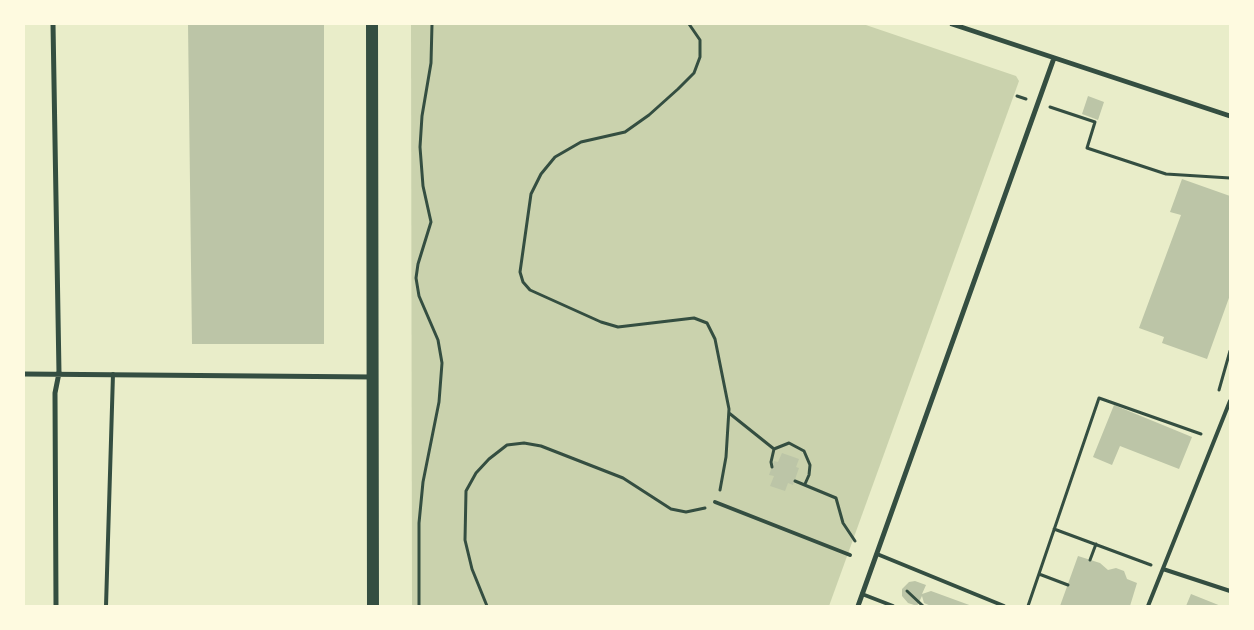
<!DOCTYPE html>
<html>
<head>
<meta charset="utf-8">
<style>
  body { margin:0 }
  #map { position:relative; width:1254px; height:630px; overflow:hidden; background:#e9edc9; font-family:"Work Sans",sans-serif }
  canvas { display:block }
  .frame { position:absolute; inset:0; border:25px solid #fefae0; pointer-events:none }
</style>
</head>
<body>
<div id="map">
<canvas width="1254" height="630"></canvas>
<div class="frame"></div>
</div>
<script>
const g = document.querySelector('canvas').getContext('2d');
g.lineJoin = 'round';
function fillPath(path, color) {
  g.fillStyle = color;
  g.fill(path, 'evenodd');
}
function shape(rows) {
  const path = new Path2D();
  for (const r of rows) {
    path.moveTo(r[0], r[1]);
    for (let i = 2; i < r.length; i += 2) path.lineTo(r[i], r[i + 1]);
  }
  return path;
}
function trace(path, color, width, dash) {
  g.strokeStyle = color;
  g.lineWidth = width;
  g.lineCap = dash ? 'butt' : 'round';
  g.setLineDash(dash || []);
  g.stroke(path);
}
fillPath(shape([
  [411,24,863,24,1016,76,1019,81,829,606,412,606]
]), '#cad2ad');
fillPath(shape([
  [188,24,324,24,324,344,192,344],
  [1088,96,1104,102,1098,120,1082,114],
  [1182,179,1230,196,1230,295,1207,359,1162,343,1164,337,1139,328,1181,215,1170,212],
  [1114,405,1192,437,1179,469,1120,446,1112,465,1093,457],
  [782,453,799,459,796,467,799,468,793,485,788,483,785,491,770,486,774,476,769,475,772,467,774,461,778,462],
  [1078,556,1100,563,1108,570,1116,568,1124,571,1127,579,1137,583,1130,606,1060,606],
  [915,581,926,585,922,594,931,591,972,606,931,606,924,603,922,596,917,606,908,603,902,596,902,589,909,582],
  [1191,594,1221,606,1186,606]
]), '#bcc5a7');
trace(shape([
  [689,24,700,40,700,57,694,73,678,89,649,115,625,132,581,142,555,157,541,174,531,194,520,272,523,282,530,290,601,322,618,327,694,318,707,323,715,339,729,409,726,457,720,490],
  [1017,96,1026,99],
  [1050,107,1095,122,1087,148,1166,174,1230,178],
  [1219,390,1230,351],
  [729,413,774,449,771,462,772,467],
  [774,449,789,443,804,451,810,465,809,475,805,484],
  [795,481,836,498,843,523,855,541],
  [1054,529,1151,565],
  [1090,560,1096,544],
  [1039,574,1068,585],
  [907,591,923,606],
  [419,606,419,523,423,482,439,402,442,363,438,340,419,296,416,278,418,264,431,222,423,186,420,147,422,116,431,63,432,24],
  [487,606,472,569,465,540,466,491,476,473,489,459,507,445,524,443,541,446,623,478,671,509,686,512,705,508],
  [1028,606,1099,398,1201,434]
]), '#344e41', 3);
trace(shape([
  [715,502,850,555],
  [877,554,1004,606],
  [1163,569,1230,591],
  [862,594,893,606],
  [106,606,113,374],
  [1148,606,1230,401]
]), '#344e41', 4);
trace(shape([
  [53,24,59,373,55,393,56,606],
  [952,24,1230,116],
  [24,374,373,377],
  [858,606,1054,58]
]), '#344e41', 5);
trace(shape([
  [372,24,373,606]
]), '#344e41', 12);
</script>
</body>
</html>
